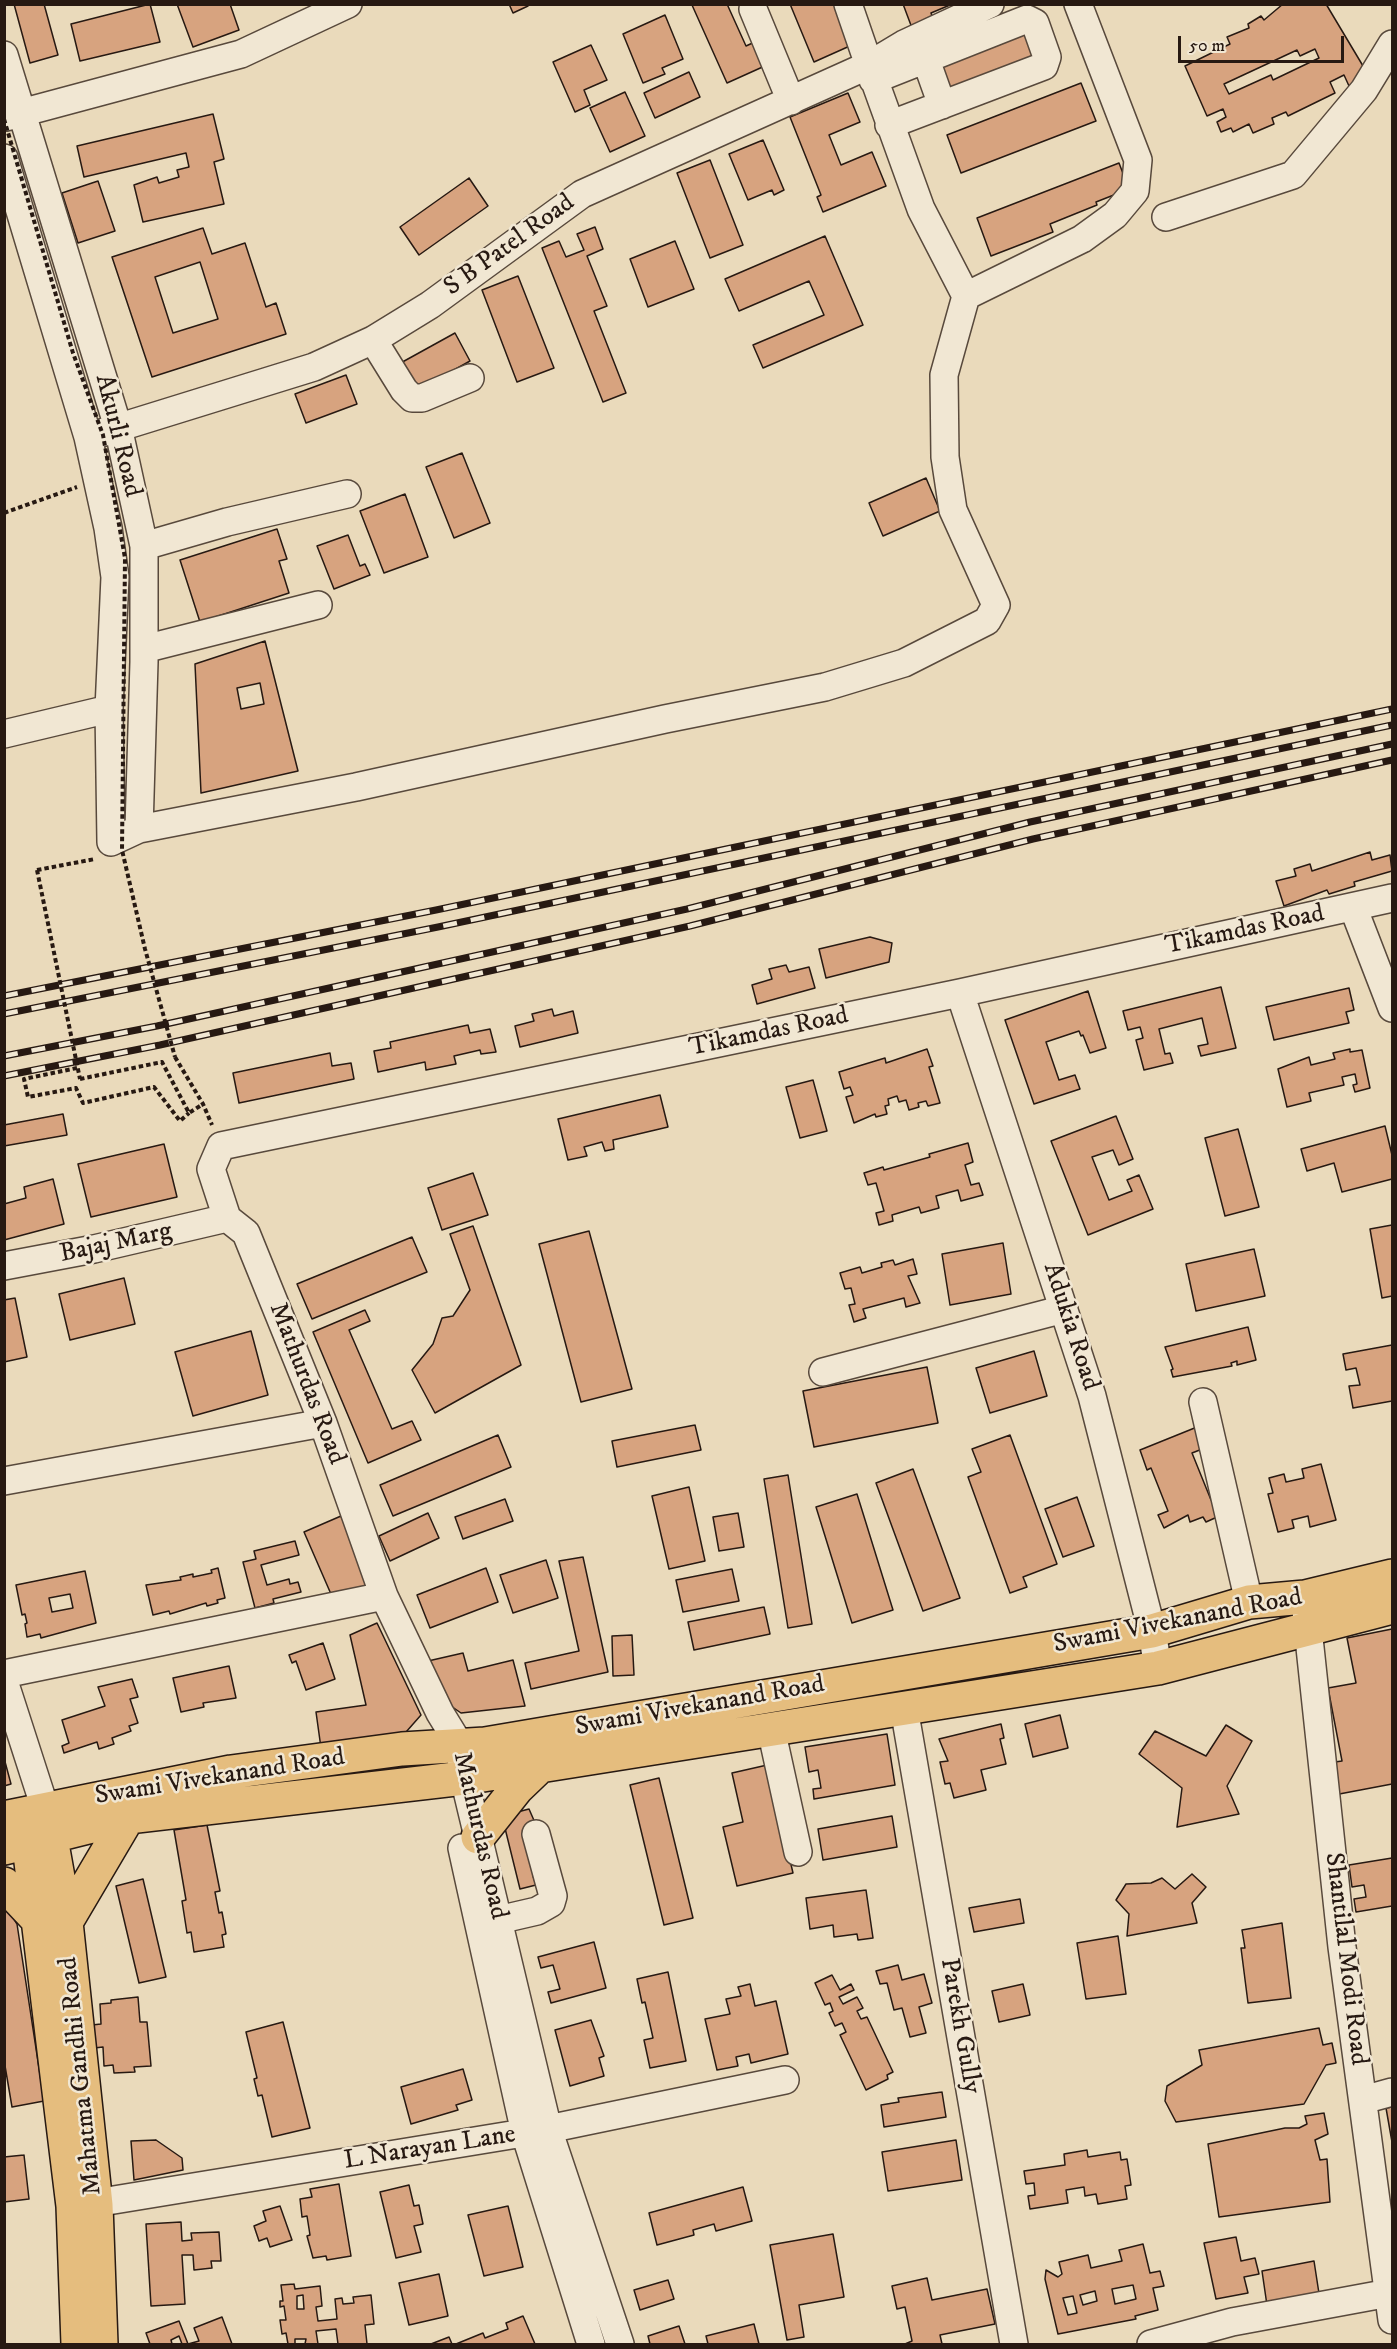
<!DOCTYPE html>
<html>
<head>
<meta charset="utf-8">
<style>
  body { margin:0 }
  #map { position:relative; width:1397px; height:2349px; overflow:hidden; background:#eadabb; font-family:"IM FELL DW Pica",serif }
  canvas { display:block }
  .frame { position:absolute; inset:0; border:6px solid #271912; pointer-events:none }
  .scale { position:absolute; left:1178px; top:36px; width:166px; height:27px; box-sizing:border-box; border:3px solid #271912; border-top:0; padding-left:8px; font-size:18px; line-height:21px; white-space:nowrap; color:#271912; -webkit-text-stroke:4px #f1e7d3; paint-order:stroke }
</style>
</head>
<body>
<div id="map">
<canvas width="1397" height="2349"></canvas>
<div class="frame"></div>
<div class="scale">50 m</div>
</div>
<script>
const g = document.querySelector('canvas').getContext('2d');
g.lineJoin = 'round';
function fillPath(path, color) {
  g.fillStyle = color;
  g.fill(path, 'evenodd');
}
function shape(rows) {
  const path = new Path2D();
  for (const r of rows) {
    path.moveTo(r[0], r[1]);
    for (let i = 2; i < r.length; i += 2) path.lineTo(r[i], r[i + 1]);
  }
  return path;
}
function trace(path, color, width, dash) {
  g.strokeStyle = color;
  g.lineWidth = width;
  g.lineCap = dash ? 'butt' : 'round';
  g.setLineDash(dash || []);
  g.stroke(path);
}
function write(font, color, halo, rows, align = 'center') {
  g.font = font + ' "IM FELL DW Pica",serif';
  g.lineWidth = 5;
  g.setLineDash([]);
  g.textBaseline = 'middle';
  g.strokeStyle = halo;
  g.fillStyle = color;
  for (const [text, x, y, turn = 0] of rows) {
    g.save();
    g.translate(x, y);
    g.rotate((+turn || 0) * Math.PI / 180);
    g.textAlign = isNaN(turn) ? turn : align;
    if (halo) g.strokeText(text, 0, 0);
    g.fillText(text, 0, 0);
    g.restore();
  }
}
const building = shape([
  [14,4,44,4,58,55,30,63,14,4],
  [150,4,160,42,80,61,71,24,150,4],
  [177,4,230,4,239,30,193,47,177,4],
  [509,4,527,4,528,6,513,13,509,4],
  [727,4,746,46,757,41,767,65,727,83,692,5,727,4],
  [790,4,835,4,852,45,814,62,790,4],
  [903,4,949,4,950,5,931,13,933,19,912,28,903,4],
  [1283,4,1326,4,1369,76,1349,86,1344,75,1330,82,1335,93,1288,116,1286,112,1272,118,1274,124,1253,133,1249,124,1233,132,1231,128,1221,132,1217,122,1226,117,1223,109,1207,116,1185,66,1230,44,1227,37,1249,28,1248,24,1261,16,1264,20,1283,4],
  [1315,49,1319,58,1273,80,1271,75,1229,94,1224,84,1297,50,1300,56,1315,49],
  [665,15,683,59,662,68,665,74,643,83,623,34,665,15],
  [1030,28,1041,57,1012,68,1011,64,947,93,936,64,1030,28],
  [591,45,607,80,584,90,590,105,575,112,553,62,591,45],
  [689,72,700,97,655,118,644,93,689,72],
  [1081,83,1096,121,961,173,947,135,1081,83],
  [625,92,645,136,610,152,590,108,625,92],
  [848,93,860,122,829,135,841,165,872,152,886,186,823,212,817,197,821,195,790,117,848,93],
  [213,114,224,159,214,162,224,204,143,222,134,185,157,177,159,183,179,177,177,170,189,167,186,153,84,177,77,146,213,114],
  [763,140,784,190,774,195,772,190,748,200,729,154,763,140],
  [710,160,743,245,710,258,677,173,710,160],
  [1119,163,1129,189,1096,202,1097,205,1050,224,1053,232,991,256,977,218,1119,163],
  [469,178,488,206,419,255,400,227,469,178],
  [98,181,115,231,78,243,62,193,98,181],
  [595,227,603,249,587,256,607,306,594,311,626,393,603,402,542,248,559,241,566,257,584,250,577,234,595,227],
  [203,228,212,254,245,243,266,307,276,303,286,334,152,377,112,257,203,228],
  [200,262,218,319,173,333,155,277,200,262],
  [825,236,863,325,763,368,753,345,824,315,809,281,739,311,725,279,825,236],
  [675,241,694,289,648,307,630,259,675,241],
  [518,276,554,368,517,382,482,290,518,276],
  [455,333,470,361,413,393,397,365,455,333],
  [346,375,357,404,306,423,295,394,346,375],
  [462,453,490,523,454,538,426,467,462,453],
  [926,478,940,511,883,536,869,503,926,478],
  [405,494,428,557,384,573,360,511,405,494],
  [277,529,287,559,279,561,289,593,200,622,180,560,277,529],
  [348,535,360,566,365,564,370,575,334,589,317,546,348,535],
  [265,641,298,771,201,793,195,664,265,641],
  [260,683,264,704,241,709,237,688,260,683],
  [1370,852,1372,860,1390,855,1392,871,1354,882,1355,886,1329,894,1327,890,1284,906,1276,881,1296,876,1294,869,1310,864,1312,871,1370,852],
  [870,937,892,943,889,962,826,978,819,949,870,937],
  [786,965,789,972,809,967,815,988,757,1004,752,985,772,979,769,969,786,965],
  [1221,987,1236,1048,1201,1056,1198,1046,1208,1044,1202,1018,1159,1029,1165,1054,1170,1053,1173,1063,1144,1070,1136,1040,1143,1038,1140,1027,1128,1030,1123,1011,1221,987],
  [1349,988,1354,1010,1346,1012,1349,1023,1274,1040,1266,1007,1349,988],
  [1088,991,1106,1048,1090,1053,1083,1035,1081,1036,1079,1031,1046,1042,1059,1080,1075,1075,1080,1089,1034,1104,1005,1020,1088,991],
  [552,1009,554,1016,573,1011,578,1033,520,1047,515,1026,534,1021,532,1014,552,1009],
  [468,1025,470,1033,490,1029,496,1052,481,1054,480,1050,454,1056,456,1064,426,1070,425,1062,378,1072,374,1051,391,1048,390,1042,468,1025],
  [927,1049,933,1066,929,1067,940,1103,928,1106,926,1101,918,1103,919,1107,909,1110,906,1100,899,1102,897,1096,888,1099,889,1105,885,1106,887,1114,876,1117,875,1114,854,1123,846,1097,853,1095,850,1087,844,1089,839,1072,885,1058,886,1063,927,1049],
  [1350,1049,1350,1052,1362,1050,1370,1088,1355,1092,1353,1085,1357,1084,1355,1074,1342,1077,1344,1085,1309,1093,1311,1101,1287,1107,1278,1069,1309,1057,1311,1065,1335,1059,1333,1053,1350,1049],
  [330,1053,332,1066,351,1063,354,1079,239,1103,233,1073,330,1053],
  [813,1080,827,1131,800,1138,786,1087,813,1080],
  [660,1095,668,1127,613,1140,614,1149,605,1151,602,1142,584,1147,587,1156,568,1160,558,1119,660,1095],
  [63,1114,67,1135,4,1146,4,1125,63,1114],
  [1116,1116,1133,1159,1119,1165,1113,1150,1092,1157,1109,1200,1132,1191,1127,1180,1139,1175,1153,1209,1088,1235,1051,1141,1116,1116],
  [1385,1126,1392,1155,1392,1179,1342,1192,1334,1163,1307,1171,1301,1149,1385,1126],
  [1238,1129,1259,1207,1225,1216,1205,1138,1238,1129],
  [968,1143,973,1162,965,1165,971,1185,979,1183,983,1195,961,1201,958,1190,936,1196,939,1208,921,1213,919,1207,892,1215,893,1221,879,1225,876,1213,884,1211,876,1183,868,1185,864,1173,883,1167,884,1170,930,1157,929,1154,968,1143],
  [164,1144,177,1197,91,1217,78,1164,164,1144],
  [473,1173,488,1215,442,1230,428,1188,473,1173],
  [53,1179,64,1224,4,1240,4,1204,26,1198,24,1187,53,1179],
  [1392,1225,1392,1296,1382,1298,1370,1229,1392,1225],
  [473,1226,521,1365,435,1413,412,1370,433,1344,442,1318,453,1316,470,1290,450,1234,473,1226],
  [589,1231,632,1389,581,1402,539,1244,589,1231],
  [412,1237,427,1272,312,1319,297,1284,412,1237],
  [1003,1243,1011,1294,950,1305,942,1254,1003,1243],
  [1254,1249,1265,1296,1196,1311,1186,1264,1254,1249],
  [913,1259,917,1274,908,1276,920,1303,906,1307,904,1298,863,1309,866,1318,854,1322,849,1305,855,1304,851,1288,845,1289,840,1273,860,1267,862,1273,882,1267,881,1263,893,1260,895,1265,913,1259],
  [124,1278,135,1324,70,1340,59,1294,124,1278],
  [15,1298,27,1357,4,1362,4,1300,15,1298],
  [365,1310,370,1321,349,1330,392,1429,412,1421,421,1440,368,1463,313,1332,365,1310],
  [1248,1327,1256,1360,1237,1365,1237,1361,1231,1363,1232,1366,1173,1377,1171,1370,1173,1369,1165,1347,1248,1327],
  [251,1331,268,1395,193,1416,175,1352,251,1331],
  [1392,1345,1392,1401,1353,1408,1349,1386,1360,1385,1356,1368,1346,1370,1343,1354,1392,1345],
  [1034,1351,1047,1396,990,1413,976,1368,1034,1351],
  [927,1367,938,1423,814,1447,803,1391,927,1367],
  [695,1425,701,1450,617,1467,612,1441,695,1425],
  [1202,1425,1210,1446,1192,1453,1211,1500,1220,1496,1226,1513,1206,1522,1203,1517,1190,1522,1188,1515,1164,1528,1158,1515,1168,1511,1151,1468,1147,1470,1140,1450,1202,1425],
  [498,1435,511,1467,393,1516,380,1485,498,1435],
  [1010,1435,1057,1564,1023,1577,1027,1587,1010,1593,968,1477,981,1472,972,1449,1010,1435],
  [1321,1464,1336,1520,1310,1527,1308,1516,1292,1520,1294,1528,1278,1532,1268,1494,1273,1493,1269,1478,1284,1474,1286,1482,1304,1478,1302,1469,1321,1464],
  [913,1469,960,1598,923,1611,876,1483,913,1469],
  [788,1475,812,1624,788,1628,764,1479,788,1475],
  [689,1487,705,1561,669,1569,652,1496,689,1487],
  [857,1494,893,1610,852,1623,816,1507,857,1494],
  [1077,1497,1094,1546,1063,1557,1045,1509,1077,1497],
  [505,1499,513,1521,463,1539,455,1517,505,1499],
  [428,1513,439,1538,390,1561,379,1536,428,1513],
  [738,1513,744,1547,719,1551,713,1517,738,1513],
  [341,1516,370,1586,334,1601,304,1532,341,1516],
  [295,1541,299,1555,261,1565,267,1585,289,1579,290,1584,298,1582,301,1592,273,1599,274,1603,255,1608,243,1562,256,1559,254,1551,295,1541],
  [583,1557,608,1672,531,1689,525,1663,579,1651,559,1561,583,1557],
  [546,1560,558,1598,513,1613,500,1575,546,1560],
  [218,1568,225,1598,217,1600,218,1603,207,1606,206,1603,170,1614,169,1611,153,1615,146,1585,181,1580,180,1577,193,1574,193,1577,212,1573,211,1570,218,1568],
  [486,1568,498,1602,430,1628,417,1595,486,1568],
  [732,1569,739,1601,683,1612,676,1580,732,1569],
  [85,1571,96,1623,41,1638,40,1634,27,1637,25,1624,27,1623,25,1614,22,1615,16,1585,85,1571],
  [70,1594,73,1608,52,1612,49,1598,70,1594],
  [764,1607,770,1634,694,1650,688,1622,764,1607],
  [377,1623,421,1715,399,1740,321,1748,316,1712,366,1705,350,1635,377,1623],
  [1392,1629,1392,1784,1334,1795,1328,1763,1342,1761,1328,1688,1356,1683,1347,1638,1392,1629],
  [632,1635,634,1675,613,1676,612,1636,632,1635],
  [323,1643,335,1679,306,1690,296,1661,292,1663,289,1655,323,1643],
  [463,1653,468,1671,513,1660,525,1706,461,1713,438,1697,428,1661,463,1653],
  [229,1666,236,1698,203,1703,204,1707,181,1712,173,1678,229,1666],
  [132,1679,138,1697,130,1699,138,1723,129,1726,131,1731,112,1738,114,1744,99,1749,97,1742,64,1753,62,1746,69,1743,62,1720,105,1706,98,1687,132,1679],
  [1060,1715,1068,1748,1033,1757,1025,1724,1060,1715],
  [1001,1724,1004,1738,1000,1739,1006,1764,981,1770,986,1790,954,1798,950,1783,945,1784,940,1762,948,1761,939,1739,1001,1724],
  [1226,1725,1252,1741,1227,1786,1239,1814,1177,1827,1182,1788,1139,1754,1155,1731,1206,1756,1226,1725],
  [887,1734,895,1785,814,1799,813,1789,821,1788,818,1770,809,1772,805,1747,887,1734],
  [4,1758,11,1784,4,1786,4,1758],
  [776,1763,781,1822,793,1873,737,1886,723,1827,743,1822,732,1773,776,1763],
  [659,1778,693,1918,664,1925,630,1785,659,1778],
  [529,1809,536,1825,542,1873,533,1876,536,1885,520,1889,502,1816,529,1809],
  [892,1816,897,1847,823,1860,818,1829,892,1816],
  [207,1825,220,1891,215,1892,219,1913,222,1912,226,1934,222,1935,224,1947,194,1952,191,1932,187,1933,182,1901,186,1900,174,1830,207,1825],
  [1392,1858,1392,1906,1356,1912,1354,1899,1366,1897,1364,1885,1352,1887,1349,1865,1392,1858],
  [1192,1874,1206,1887,1192,1903,1197,1923,1127,1936,1129,1914,1116,1900,1126,1884,1151,1883,1162,1878,1175,1889,1192,1874],
  [143,1879,166,1977,139,1983,116,1886,143,1879],
  [866,1890,873,1938,858,1940,857,1934,834,1937,833,1925,810,1929,806,1898,866,1890],
  [1020,1899,1024,1923,974,1932,969,1908,1020,1899],
  [4,1903,17,1924,44,2101,12,2107,4,2060,4,1903],
  [1282,1923,1291,1998,1248,2003,1241,1948,1245,1948,1242,1930,1282,1923],
  [1118,1936,1126,1994,1086,1999,1077,1943,1118,1936],
  [594,1942,606,1988,551,2003,548,1992,560,1989,553,1965,541,1968,538,1957,594,1942],
  [898,1965,902,1980,924,1974,932,2003,919,2007,926,2033,910,2037,902,2008,894,2010,887,1983,880,1984,876,1971,898,1965],
  [668,1972,686,2061,650,2068,644,2040,653,2038,645,2002,642,2003,637,1979,668,1972],
  [832,1975,840,1990,851,1984,854,1990,839,1997,843,2004,857,1997,863,2008,857,2011,861,2019,867,2017,893,2072,887,2075,888,2079,866,2090,840,2035,846,2032,842,2023,835,2026,829,2013,833,2011,830,2003,825,2005,815,1983,832,1975],
  [750,1984,755,2006,776,2001,788,2054,751,2063,749,2054,736,2057,738,2066,717,2070,705,2019,730,2014,726,1999,741,1996,738,1987,750,1984],
  [1023,1984,1030,2015,999,2022,992,1991,1023,1984],
  [138,1997,140,2022,147,2022,151,2066,134,2067,135,2072,114,2073,113,2065,104,2066,103,2047,94,2048,92,2025,101,2024,100,2004,111,2003,111,2000,138,1997],
  [591,2020,604,2056,599,2058,604,2076,570,2086,555,2030,591,2020],
  [283,2022,310,2128,272,2137,262,2095,258,2096,254,2079,257,2078,246,2032,283,2022],
  [1319,2028,1323,2045,1332,2043,1336,2063,1326,2065,1304,2104,1176,2122,1165,2101,1167,2086,1202,2065,1199,2050,1319,2028],
  [463,2069,472,2100,456,2105,458,2110,411,2124,401,2087,463,2069],
  [942,2092,946,2117,884,2127,881,2105,899,2102,898,2098,942,2092],
  [1392,2107,1392,2142,1386,2108,1392,2107],
  [1324,2113,1328,2134,1315,2140,1320,2160,1327,2159,1330,2202,1219,2217,1208,2144,1285,2128,1299,2128,1307,2124,1305,2116,1324,2113],
  [156,2140,182,2158,183,2170,134,2180,131,2141,156,2140],
  [956,2140,962,2180,888,2191,882,2152,956,2140],
  [1087,2150,1088,2157,1120,2152,1121,2160,1127,2159,1131,2185,1125,2186,1127,2199,1098,2204,1096,2194,1085,2196,1084,2187,1066,2190,1068,2203,1030,2209,1028,2196,1035,2195,1034,2183,1026,2184,1024,2171,1065,2165,1064,2154,1087,2150],
  [24,2155,29,2199,4,2202,4,2157,24,2155],
  [339,2184,351,2256,327,2260,326,2256,313,2258,307,2236,310,2235,307,2216,302,2217,300,2199,312,2197,310,2189,339,2184],
  [409,2185,414,2206,419,2205,423,2224,414,2226,421,2252,396,2258,380,2192,409,2185],
  [743,2187,752,2221,716,2231,714,2224,693,2230,694,2235,657,2245,649,2213,743,2187],
  [280,2206,292,2240,270,2247,267,2238,259,2241,254,2226,266,2221,263,2211,280,2206],
  [508,2206,523,2267,484,2276,468,2215,508,2206],
  [181,2222,182,2241,192,2240,191,2233,219,2232,221,2261,211,2261,212,2268,194,2270,193,2255,182,2255,185,2304,151,2306,146,2224,181,2222],
  [833,2234,844,2297,799,2305,804,2337,787,2340,770,2245,833,2234],
  [1236,2237,1241,2261,1255,2258,1259,2274,1244,2277,1248,2293,1216,2299,1204,2243,1236,2237],
  [1143,2244,1150,2273,1160,2271,1164,2286,1153,2288,1158,2310,1135,2316,1136,2319,1058,2334,1045,2279,1046,2270,1058,2277,1062,2274,1059,2262,1088,2255,1091,2268,1122,2261,1119,2250,1143,2244],
  [1133,2285,1136,2299,1115,2304,1112,2289,1133,2285],
  [1095,2291,1097,2301,1083,2305,1080,2295,1095,2291],
  [1073,2296,1077,2313,1068,2315,1063,2298,1073,2296],
  [1314,2261,1322,2313,1269,2319,1262,2271,1314,2261],
  [439,2274,448,2316,409,2325,399,2283,439,2274],
  [927,2278,932,2300,987,2289,995,2324,940,2335,942,2344,905,2344,912,2341,905,2307,897,2309,892,2286,927,2278],
  [668,2280,674,2299,640,2310,634,2290,668,2280],
  [294,2284,295,2289,320,2286,322,2306,316,2307,318,2321,337,2319,335,2299,342,2298,343,2304,354,2303,353,2297,371,2295,374,2324,365,2325,367,2344,338,2344,336,2329,316,2331,318,2344,305,2344,306,2339,295,2339,295,2344,288,2344,286,2333,282,2334,280,2320,286,2320,284,2306,280,2307,280,2301,283,2301,281,2285,294,2284],
  [303,2295,304,2309,297,2309,297,2296,303,2295],
  [523,2316,535,2344,456,2344,483,2333,485,2338,508,2329,506,2323,523,2316],
  [222,2317,232,2344,188,2344,199,2341,194,2328,222,2317],
  [179,2321,188,2344,180,2344,182,2344,179,2336,171,2340,172,2344,150,2344,146,2333,179,2321],
  [754,2324,759,2344,708,2344,706,2336,754,2324],
  [679,2326,685,2344,650,2344,648,2336,679,2326],
  [449,2337,452,2344,431,2344,449,2337]
]);
fillPath(building, '#d7a37f');
trace(building, '#271912', 1.5);
const minor = shape([
  [990,4,904,44,869,65,921,209,966,296,1082,239,1115,215,1135,191,1138,160,1078,4],
  [753,9,791,101],
  [4,55,118,427,144,546,144,662,139,829],
  [926,60,942,105],
  [873,80,1027,19,1035,23,1047,57,1044,66,889,125],
  [6,117,241,54,348,4],
  [4,158,88,437,108,528,115,577,109,709,111,842,139,829,356,787,665,719,825,687,904,663,987,621,996,605,953,510,945,457,944,375,966,296],
  [1166,217,1293,175,1364,90,1392,44],
  [373,340,404,390,412,398,422,398,470,378],
  [88,437,314,367,373,340,430,305,582,194,869,65,848,4],
  [144,546,227,522,347,494],
  [144,649,318,605],
  [4,734,109,709],
  [1353,907,1392,1008],
  [960,993,1092,1396,1152,1631,1158,1668],
  [227,1218,211,1169,221,1146,960,993,1392,898],
  [227,1218,246,1233,323,1423,384,1596,440,1713,459,1744,464,1778,548,2129,620,2344],
  [4,1266,94,1249,227,1218],
  [823,1372,1064,1309],
  [1203,1402,1249,1602],
  [4,1481,323,1423],
  [1306,1610,1342,1947,1392,2320],
  [4,1674,384,1596],
  [4,1681,45,1808],
  [904,1708,1014,2344],
  [771,1729,798,1852],
  [462,1848,525,2133,591,2344],
  [498,1920,537,1911,551,1903,553,1896,536,1834],
  [1363,2100,1392,2092],
  [77,2206,548,2129,785,2080],
  [1151,2344,1232,2322,1389,2293]
]);
const major = shape([
  [47,1816,66,1922,96,2205,101,2344],
  [4,1818,231,1772,402,1749,485,1744,1152,1631,1249,1602,1305,1597,1392,1576],
  [26,1821,73,2206,78,2344],
  [478,1837,517,1788,540,1766],
  [4,1848,128,1817,464,1778,1158,1668,1392,1607],
  [4,1884,37,1919],
  [66,1922,128,1817]
]);
trace(minor, '#58493c', 30);
trace(major, '#271912', 36);
trace(shape([
  [4,513,77,487],
  [37,870,95,859],
  [175,1057,203,1104,212,1125],
  [77,1068,24,1079,28,1097,76,1088,83,1103,154,1087,180,1121,189,1113],
  [80,1079,162,1062,189,1113,203,1104]
]), '#271912', 4, [4.5, 3]);
trace(minor, '#f1e7d3', 27);
trace(major, '#e5bd7e', 33);
const rail = shape([
  [4,996,436,910,1392,709],
  [4,1014,438,927,1392,725],
  [4,1056,157,1026,687,909,1030,822,1392,744],
  [4,1076,160,1045,690,926,1033,839,1392,760]
]);
trace(rail, '#271912', 7);
trace(rail, '#f1e7d3', 4.5, [14]);
trace(shape([
  [4,119,73,353,103,435,125,558,122,850,145,949,175,1057],
  [37,870,80,1079]
]), '#271912', 4, [4.5, 3]);
write('26px', '#271912', '#f1e7d3', [
  ["S B Patel Road",510,246,-36],
  ["Akurli Road",117,436,76],
  ["Tikamdas Road",1245,931,-12],
  ["Tikamdas Road",769,1033,-12],
  ["Bajaj Marg",116,1244,-12],
  ["Adukia Road",1070,1327,72],
  ["Mathurdas Road",306,1384,69],
  ["Swami Vivekanand Road",1178,1622,-11],
  ["Swami Vivekanand Road",700,1707,-10],
  ["Swami Vivekanand Road",220,1778,-9],
  ["Mathurdas Road",479,1836,77],
  ["Shantilal Modi Road",1345,1959,83],
  ["Parekh Gully",959,2026,80],
  ["Mahatma Gandhi Road",82,2076,-96],
  ["L Narayan Lane",430,2149,-9]
]);
</script>
</body>
</html>
